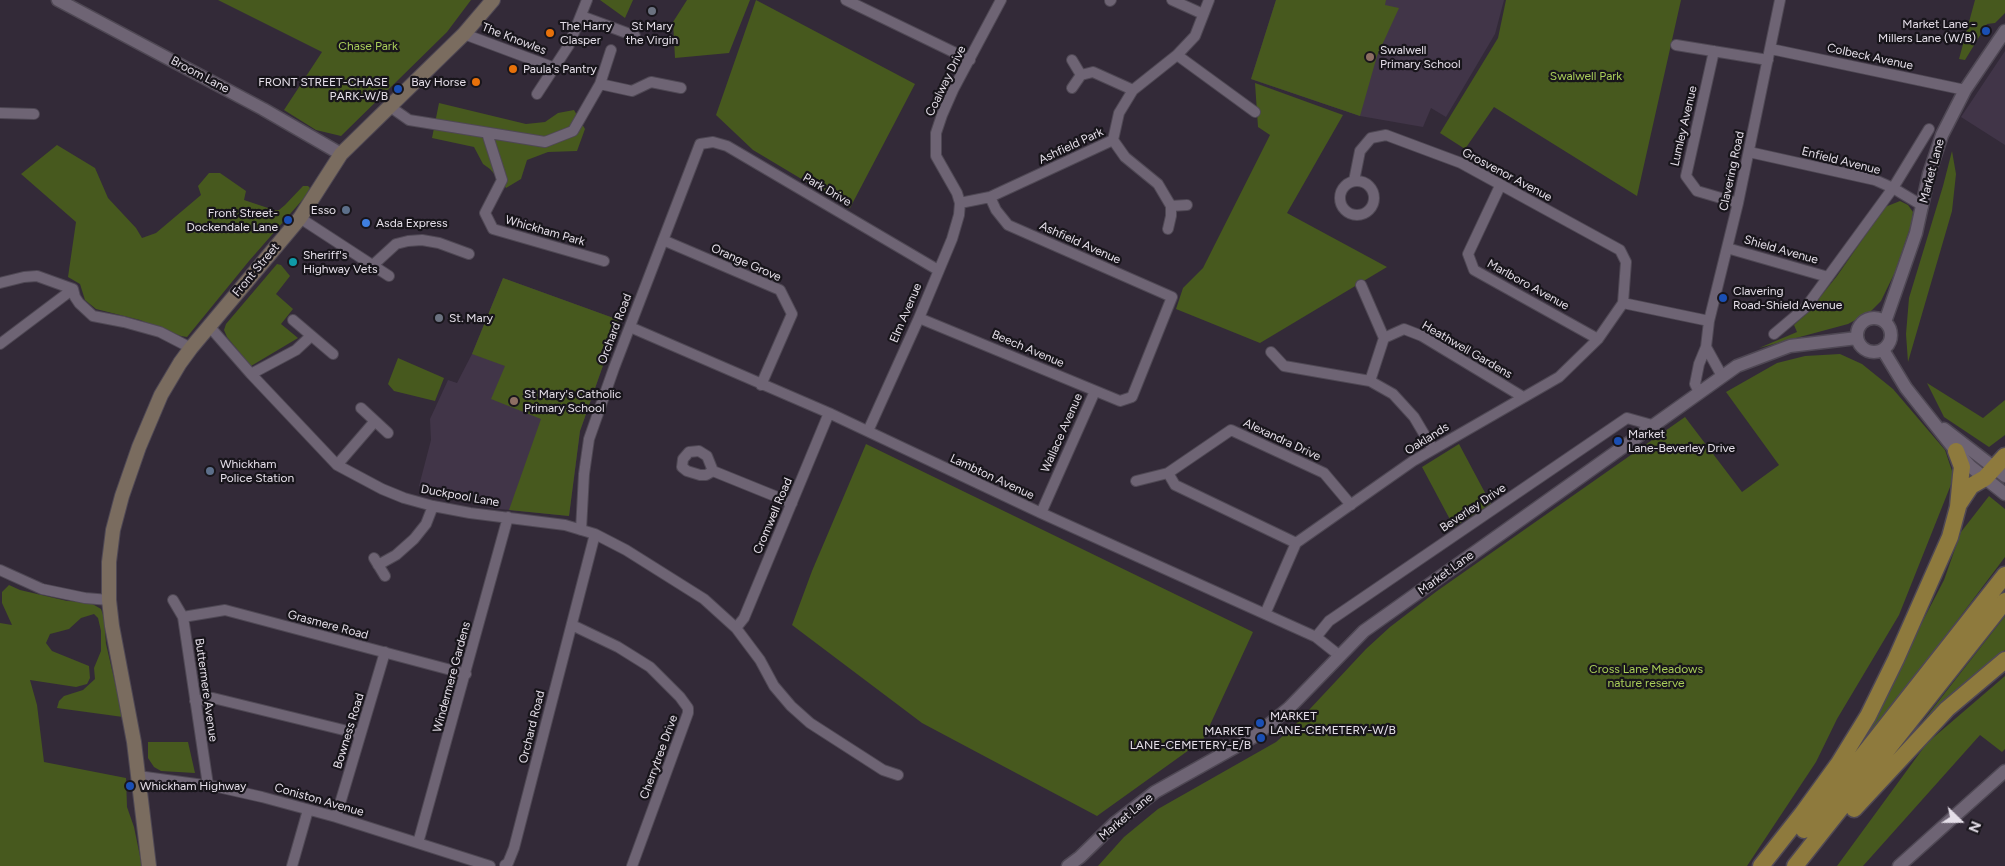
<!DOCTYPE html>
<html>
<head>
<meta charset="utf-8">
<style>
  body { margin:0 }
  #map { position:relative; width:2005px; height:866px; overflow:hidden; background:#332a38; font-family:Figtree,sans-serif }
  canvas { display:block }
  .north { position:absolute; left:1935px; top:796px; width:50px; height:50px; -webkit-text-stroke:4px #18151b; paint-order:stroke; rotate:112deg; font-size:14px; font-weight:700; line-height:20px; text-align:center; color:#e5dfe9 }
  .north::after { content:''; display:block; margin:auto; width:18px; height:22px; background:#e5dfe9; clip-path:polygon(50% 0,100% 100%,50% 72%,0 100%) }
</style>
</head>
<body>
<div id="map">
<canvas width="2005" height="866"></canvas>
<div class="north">N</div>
</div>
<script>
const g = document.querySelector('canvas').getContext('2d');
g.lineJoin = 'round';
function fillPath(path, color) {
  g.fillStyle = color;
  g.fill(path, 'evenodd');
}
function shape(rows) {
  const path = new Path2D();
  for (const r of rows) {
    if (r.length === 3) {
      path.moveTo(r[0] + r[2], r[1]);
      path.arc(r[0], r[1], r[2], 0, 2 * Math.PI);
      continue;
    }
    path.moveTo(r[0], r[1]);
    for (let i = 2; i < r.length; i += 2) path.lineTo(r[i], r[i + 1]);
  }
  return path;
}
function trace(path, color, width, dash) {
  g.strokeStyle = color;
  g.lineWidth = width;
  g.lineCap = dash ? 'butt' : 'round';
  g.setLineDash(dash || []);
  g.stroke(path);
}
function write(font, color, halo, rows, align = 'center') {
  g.font = font + ' Figtree,sans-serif';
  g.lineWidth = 4.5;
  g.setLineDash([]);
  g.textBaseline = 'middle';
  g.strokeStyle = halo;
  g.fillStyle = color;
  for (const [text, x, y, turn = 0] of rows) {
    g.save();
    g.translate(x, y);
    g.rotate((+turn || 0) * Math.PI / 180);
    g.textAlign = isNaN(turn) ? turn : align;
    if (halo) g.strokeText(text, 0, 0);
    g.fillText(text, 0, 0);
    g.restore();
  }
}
fillPath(shape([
  [1276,0,1504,0,1495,34,1446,117,1431,108,1423,127,1360,116,1251,79],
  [2005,51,2005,145,1961,117],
  [503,278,619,320,580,431,569,516,490,508,419,486,431,440,430,419,448,380,457,383,472,354]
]), '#413548');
fillPath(shape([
  [218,0,471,0,447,32,341,136,316,130,284,110,322,52],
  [600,0,633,0,625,18],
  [687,0,750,0,729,53,675,58,673,22],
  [756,0,915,84,850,208,753,150,716,115],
  [1276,0,1386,0,1385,5,1399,8,1377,56,1360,116,1251,79],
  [1506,0,1681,0,1637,196,1494,107,1465,149,1440,133,1498,38],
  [1975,0,2005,0,2005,13,1995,23,1987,24,1965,60,1959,59],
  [1255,83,1343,115,1287,213,1387,267,1260,343,1176,309,1183,288,1203,268,1270,135,1258,127],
  [439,103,526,124,545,122,558,113,574,110,585,129,577,151,548,152,527,160,521,179,506,188,490,169,483,164,474,147,432,138],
  [57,145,95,168,108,198,136,228,142,238,156,233,201,195,198,186,209,173,220,173,246,191,244,200,274,210,279,210,285,205,303,186,308,186,310,188,304,198,249,261,187,337,181,336,140,320,96,309,85,300,80,284,68,277,76,222,21,174],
  [1952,151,1956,174,1952,211,1908,362,1906,334,1909,298,1943,186],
  [1900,201,1908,205,1913,212,1911,225,1895,272,1881,301,1870,312,1848,324,1759,348,1797,332,1794,325,1808,312,1837,276,1885,207],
  [277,264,281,265,290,276,276,294,293,309,281,324,298,338,251,366,227,337,224,330,226,324],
  [503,278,619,320,580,431,569,516,509,510,541,419,491,399,505,366,472,354],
  [1840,354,1862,364,1893,389,1945,450,1954,477,1899,615,1837,719,1816,762,1747,866,1098,866,1124,837,1158,809,1276,742,1293,727,1366,649,1390,627,1437,591,1685,417,1742,492,1779,465,1726,392,1777,363,1805,356],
  [398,358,444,378,435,401,394,391,388,384],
  [1927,383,1983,418,2005,400,2005,435,1989,447,1944,417],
  [866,444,1253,632,1203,740,1097,816,922,723,792,625,812,571],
  [1459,444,1491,504,1454,527,1422,467],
  [1989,496,2005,509,2005,557,1847,767,1944,580,1961,532],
  [9,585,20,590,67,601,89,602,101,609,104,618,106,644,123,717,57,708,59,701,64,696,83,690,95,679,94,668,101,651,101,631,98,618,94,614,81,618,69,629,50,634,46,643,52,651,89,666,90,678,87,684,76,687,30,680,37,705,44,762,126,778,127,807,134,827,142,866,0,866,0,623,12,625,2,603,2,592],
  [2005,616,2005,650,1916,730],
  [2005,676,2005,749,2002,752,1980,735,1863,866,1837,866,1927,743],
  [148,742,188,742,195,773,161,771,154,767,148,758]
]), '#47591e');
const minor = shape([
  [846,0,970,60],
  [1172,0,1203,14],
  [1110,1,1111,0],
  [581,16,635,36],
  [464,34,555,68],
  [1676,45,1768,60],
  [1771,49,1965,90],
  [1714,51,1686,176,1697,191,1738,203],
  [1177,55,1255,112],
  [1072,60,1081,75],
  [600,84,632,91,651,82,681,88],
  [1072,88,1081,75,1093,72,1133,90],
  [537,94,569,45,587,0],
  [389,106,409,120,545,142,573,131,600,84,611,50],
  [0,113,34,114],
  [487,133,502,180,485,213,493,229,604,261],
  [1113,140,1125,157,1158,184,1171,206,1187,205],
  [1749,152,1875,180,1893,188,1923,206],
  [1357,198,17],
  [1354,181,1360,151,1371,138,1386,135,1461,163,1620,250,1626,262,1623,303],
  [1500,186,1468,254,1474,270,1598,339],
  [960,203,990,197,1113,140,1119,113,1133,90,1177,55,1195,36,1209,0],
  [300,218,389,276],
  [1168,229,1171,216,1171,206],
  [663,240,780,290,792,314,761,385],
  [1727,248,1828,277],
  [372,266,396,244,408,241,422,240,439,243,469,254],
  [0,283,24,277,37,276,73,289],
  [1361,285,1384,338],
  [73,289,75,297,79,303,93,316,124,322,160,332,191,348],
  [1623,303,1709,321],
  [919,318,1120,401,1132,397,1172,297,1008,225,996,210,990,197],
  [293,320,333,354],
  [209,326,251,374,337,465,382,489,404,498,433,506,470,513,565,525,595,534,626,550,704,599,736,628,760,660,774,686,791,706,810,723,883,770,898,775],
  [630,327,829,413,1041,513,1265,614,1316,637,1340,656],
  [1774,334,1806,307,1893,188,1929,129],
  [0,344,73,289],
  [1706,347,1722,376],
  [1271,352,1284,366,1370,381,1393,394,1414,417,1433,449],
  [251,374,296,350,311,336],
  [1370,381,1384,338,1404,329,1422,336,1523,397],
  [1699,392,1695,384,1699,364,1706,347,1709,321,1738,203,1780,0],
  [361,408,388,433],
  [868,431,919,318,952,239,959,215,960,203,957,193,936,156,936,133,942,115,953,90,1001,0],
  [337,465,375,421],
  [713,471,706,475,700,475,687,471,682,467,683,459,689,452,699,451,707,456,713,471,792,503],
  [1136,481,1168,473],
  [1041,513,1095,391],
  [581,530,584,474,589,439,614,368,700,144,713,142,727,146,938,270],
  [1296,543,1175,485,1168,473,1231,430,1324,473,1351,505],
  [374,558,385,576],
  [378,565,396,555,414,539,426,524,433,506],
  [0,570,42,589,85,598,109,600],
  [173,600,183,617,208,785],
  [1265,614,1296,543,1413,461,1559,377,1598,339,1623,303],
  [183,617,225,610,466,674],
  [572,625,618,647,650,667,680,697,688,708,688,713,632,866],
  [736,628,744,618,829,413],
  [1316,637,1329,621,1627,418,1652,425],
  [195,701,213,698,360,734],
  [138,776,218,787,262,797,336,817,490,866],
  [336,817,385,652],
  [418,843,508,517],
  [505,865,508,863,514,848,595,534],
  [292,866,308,810]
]);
const tertiary = shape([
  [58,0,263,109,341,154],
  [1874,335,17],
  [1885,322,1916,233,1929,174,1942,135,1965,90,2005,31],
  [1883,350,1906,388,1956,451,1971,467,2005,494],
  [1944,429,2005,476],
  [1068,866,1080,857,1115,823,1155,792,1255,736,1289,708,1364,631,1737,366,1790,346,1857,338],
  [1899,866,2005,771]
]);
const secondary = shape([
  [149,866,134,742,112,626,109,600,109,562,113,530,122,496,139,447,161,395,180,363,191,348,300,218,341,154,464,34,493,0]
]);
const trunk = shape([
  [1959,504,1971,486,1985,478,2005,456],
  [1854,809,1947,709,2005,660],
  [1804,830,2005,575],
  [1761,866,1802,814,1839,763,1868,716,1896,659,1950,537,1958,507,1961,475,1962,467,1956,451],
  [1795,866,2005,601]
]);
trace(minor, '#4f4854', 12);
trace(tertiary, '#4f4854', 15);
trace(secondary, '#4f4854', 16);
trace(trunk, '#4f4854', 19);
trace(minor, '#6e6474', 10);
trace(tertiary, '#6e6474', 12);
trace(secondary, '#7a6c5f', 14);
trace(trunk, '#8e7a3d', 16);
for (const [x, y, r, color] of [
  [652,11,5,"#6b7280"],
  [1986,31,5,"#1a4fb4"],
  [550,33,5,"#e8710a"],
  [1370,57,5,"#8d6e63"],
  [513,69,5,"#e8710a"],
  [476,82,5,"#e8710a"],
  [398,89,5,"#1a4fb4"],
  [346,210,5,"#5c6f8a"],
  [288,220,5,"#1a4fb4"],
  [366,223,5,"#3f7fe0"],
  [293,262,5,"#0f9aa8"],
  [1723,298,5,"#1a4fb4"],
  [439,318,5,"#6b7280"],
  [514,401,5,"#8d6e63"],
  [1618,441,5,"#1a4fb4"],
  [210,471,5,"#5c6f8a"],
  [1260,723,5,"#1a4fb4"],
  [1261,738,5,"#1a4fb4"],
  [130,786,5,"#1a4fb4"]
]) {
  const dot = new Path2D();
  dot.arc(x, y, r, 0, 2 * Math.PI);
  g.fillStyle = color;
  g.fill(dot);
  trace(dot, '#18151b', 2);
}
write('12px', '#e5dfe9', '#18151b', [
  ["Market Lane -",1976,24,"right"],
  ["Millers Lane (W/B)",1976,38,"right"],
  ["The Harry",560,26],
  ["Clasper",560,40],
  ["St Mary",652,26,"center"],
  ["the Virgin",652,40,"center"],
  ["Swalwell",1380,50],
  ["Primary School",1380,64],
  ["Paula's Pantry",523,69],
  ["FRONT STREET-CHASE",388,82,"right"],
  ["PARK-W/B",388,96,"right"],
  ["Bay Horse",466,82,"right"],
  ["Esso",336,210,"right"],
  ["Front Street-",278,213,"right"],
  ["Dockendale Lane",278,227,"right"],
  ["Asda Express",376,223],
  ["Sheriff's",303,255],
  ["Highway Vets",303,269],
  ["Clavering",1733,291],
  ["Road-Shield Avenue",1733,305],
  ["St. Mary",449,318],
  ["St Mary's Catholic",524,394],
  ["Primary School",524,408],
  ["Market",1628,434],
  ["Lane-Beverley Drive",1628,448],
  ["Whickham",220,464],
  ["Police Station",220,478],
  ["MARKET",1270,716],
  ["LANE-CEMETERY-W/B",1270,730],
  ["MARKET",1251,731,"right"],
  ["LANE-CEMETERY-E/B",1251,745,"right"],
  ["Whickham Highway",140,786]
], 'left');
write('12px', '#e5dfe9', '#18151b', [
  ["The Knowles",514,39,21],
  ["Colbeck Avenue",1870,57,12],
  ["Broom Lane",200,75,28],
  ["Coalway Drive",946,81,-64],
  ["Lumley Avenue",1684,126,-77],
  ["Ashfield Park",1071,146,-25],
  ["Enfield Avenue",1841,161,14],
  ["Clavering Road",1732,171,-78],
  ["Market Lane",1932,171,-75],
  ["Grosvenor Avenue",1507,175,28],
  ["Park Drive",827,190,30],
  ["Whickham Park",545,231,16],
  ["Ashfield Avenue",1080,243,24],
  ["Shield Avenue",1781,250,16],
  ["Orange Grove",746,263,24],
  ["Front Street",256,270,-50],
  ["Marlboro Avenue",1528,285,29],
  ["Elm Avenue",906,313,-67],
  ["Orchard Road",615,329,-69],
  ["Beech Avenue",1028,349,23],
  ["Heathwell Gardens",1467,350,30],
  ["Wallace Avenue",1062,433,-66],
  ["Oaklands",1427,439,-32],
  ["Alexandra Drive",1282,440,25],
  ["Lambton Avenue",992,477,25],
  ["Duckpool Lane",460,496,10],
  ["Beverley Drive",1473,508,-34],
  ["Cromwell Road",773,516,-67],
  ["Market Lane",1446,573,-36],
  ["Grasmere Road",328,625,15],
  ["Windermere Gardens",452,677,-75],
  ["Buttermere Avenue",206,690,82],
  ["Orchard Road",532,727,-76],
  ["Bowness Road",349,731,-73],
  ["Cherrytree Drive",659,757,-70],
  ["Coniston Avenue",319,800,16],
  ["Market Lane",1126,817,-40]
]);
write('12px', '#a9ce59', '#18151b', [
  ["Chase Park",368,46],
  ["Swalwell Park",1586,76],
  ["Cross Lane Meadows",1646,669],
  ["nature reserve",1646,683]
]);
</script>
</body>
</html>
